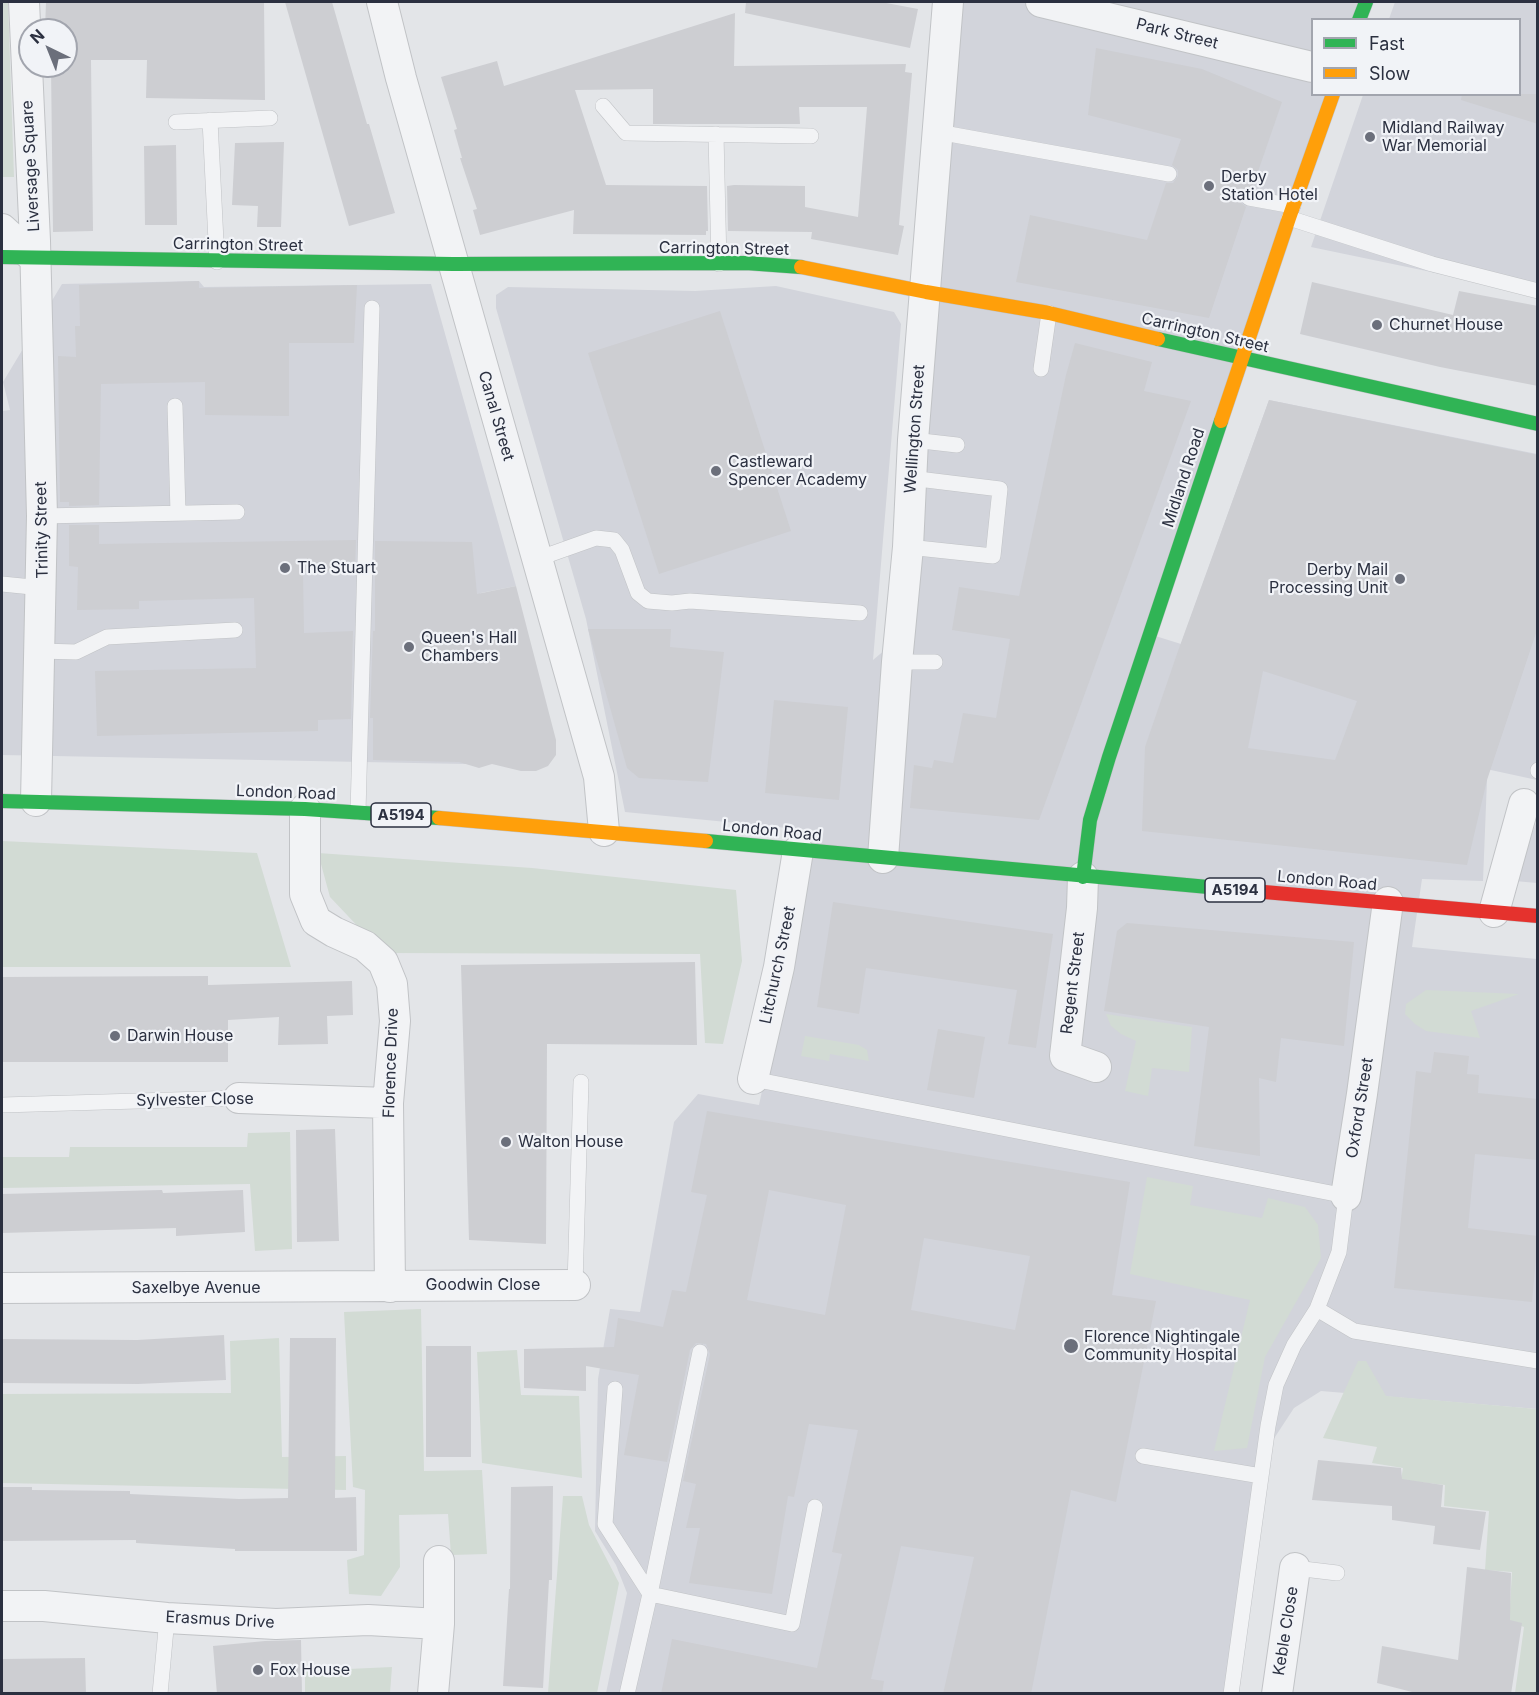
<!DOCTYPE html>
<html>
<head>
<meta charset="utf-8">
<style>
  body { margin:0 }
  #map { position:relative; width:1539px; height:1695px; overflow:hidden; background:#e3e5e8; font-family:Inter,sans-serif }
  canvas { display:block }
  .frame { position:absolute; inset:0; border:3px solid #2b3040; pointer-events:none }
  .legend { position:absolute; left:1311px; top:18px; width:210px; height:78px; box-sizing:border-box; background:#f1f3f7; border:2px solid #a2a5ae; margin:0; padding:8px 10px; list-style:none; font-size:18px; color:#2b3040 }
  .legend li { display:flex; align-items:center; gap:12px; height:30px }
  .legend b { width:30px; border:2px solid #a2a5ae }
  .north { position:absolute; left:18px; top:18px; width:60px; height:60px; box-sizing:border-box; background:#f1f3f7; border:2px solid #a2a5ae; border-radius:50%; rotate:317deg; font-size:16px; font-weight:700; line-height:24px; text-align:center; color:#2b3040 }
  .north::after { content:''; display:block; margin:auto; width:21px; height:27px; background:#6b6f7b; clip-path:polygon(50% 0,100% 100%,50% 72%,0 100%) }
</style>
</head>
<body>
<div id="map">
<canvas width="1539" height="1695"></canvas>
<div class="frame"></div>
<ul class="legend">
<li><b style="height:8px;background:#30b455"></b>Fast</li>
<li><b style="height:8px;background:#ff9f0a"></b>Slow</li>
</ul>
<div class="north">N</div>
</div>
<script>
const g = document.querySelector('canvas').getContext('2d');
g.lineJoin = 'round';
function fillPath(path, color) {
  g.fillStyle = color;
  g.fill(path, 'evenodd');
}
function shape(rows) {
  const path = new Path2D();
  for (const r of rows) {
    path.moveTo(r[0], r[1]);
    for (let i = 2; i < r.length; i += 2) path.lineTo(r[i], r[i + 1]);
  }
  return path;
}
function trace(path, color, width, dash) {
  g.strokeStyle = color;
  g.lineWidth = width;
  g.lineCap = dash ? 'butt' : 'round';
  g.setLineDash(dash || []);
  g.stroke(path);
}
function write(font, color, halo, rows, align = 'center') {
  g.font = font + ' Inter,sans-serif';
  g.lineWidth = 4.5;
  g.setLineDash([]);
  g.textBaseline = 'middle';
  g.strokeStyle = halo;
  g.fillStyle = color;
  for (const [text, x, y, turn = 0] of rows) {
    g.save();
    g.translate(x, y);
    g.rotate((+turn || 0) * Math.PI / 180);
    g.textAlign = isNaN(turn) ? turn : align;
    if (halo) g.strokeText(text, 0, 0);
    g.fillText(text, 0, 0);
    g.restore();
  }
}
fillPath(shape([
  [963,2,1361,2,1356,19,1312,20,1312,94,1333,95,1149,634,1181,644,1269,400,1537,454,1537,780,1357,741,1487,780,1483,881,1422,879,1412,947,1537,959,1537,1409,1321,1391,1294,1408,1273,1440,1262,1493,1239,1693,606,1693,627,1593,616,1565,595,1531,598,1379,610,1309,640,1312,674,1122,698,1094,759,1105,818,831,625,812,586,619,496,308,496,295,508,287,695,291,776,286,894,312,901,324,873,660,905,633],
  [1395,2,1537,2,1537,294,1311,247,1363,95,1520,94,1520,20,1389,19],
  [199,281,204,287,431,284,516,586,481,593,450,621,466,764,2,755,2,411,10,410,3,382,62,284],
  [1537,820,1537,883,1515,881]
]), '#d2d4db');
fillPath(shape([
  [2,2,8,2,14,177,2,177],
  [2,841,257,853,291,967,2,967],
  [318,853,532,868,736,890,742,961,723,1044,705,1043,700,954,383,953,330,897],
  [1426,990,1519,994,1471,1011,1480,1038,1426,1031,1415,1024,1405,1014,1406,1004],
  [1106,1014,1192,1027,1189,1072,1152,1068,1148,1096,1125,1091,1136,1041,1121,1034,1111,1026],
  [805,1036,859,1045,867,1050,869,1061,830,1054,829,1061,801,1056],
  [290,1132,292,1249,255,1251,250,1184,2,1188,2,1157,69,1157,70,1147,247,1147,248,1133],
  [1147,1177,1193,1186,1190,1205,1262,1218,1268,1198,1305,1207,1318,1225,1321,1258,1265,1357,1247,1448,1214,1451,1250,1300,1130,1274],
  [421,1309,424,1471,482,1470,487,1554,451,1555,448,1514,399,1515,400,1567,381,1596,349,1594,347,1560,364,1555,365,1490,353,1487,344,1312],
  [279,1338,282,1457,346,1456,346,1490,2,1483,2,1394,231,1393,230,1341],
  [517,1350,521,1395,579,1396,582,1478,482,1463,477,1352],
  [1358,1361,1366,1361,1386,1396,1537,1409,1537,1693,1515,1693,1524,1627,1509,1622,1512,1572,1485,1570,1489,1511,1444,1506,1445,1485,1401,1480,1403,1468,1372,1463,1377,1447,1323,1438],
  [563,1496,582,1496,589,1525,619,1583,597,1693,548,1693],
  [392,1667,390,1693,305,1693,305,1671]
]), '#d2dbd4');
fillPath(shape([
  [46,2,264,2,265,100,146,98,147,60,91,60,93,231,53,232,51,66,66,66,66,30,45,30],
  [285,2,332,2,367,124,369,124,395,213,349,226],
  [746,2,881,2,918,9,910,48,745,13],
  [735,13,734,66,906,64,905,72,912,73,899,225,904,226,898,255,811,239,812,232,728,231,727,186,734,185,805,186,805,207,858,217,867,107,799,107,800,124,653,124,653,89,575,90,606,185,707,186,708,231,706,231,706,235,573,234,574,210,480,235,473,210,477,209,460,158,462,158,454,130,457,129,441,77,497,61,504,86],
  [1096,48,1202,69,1282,102,1252,189,1245,189,1240,196,1240,202,1246,207,1209,318,1016,282,1030,215,1147,240,1166,183,1173,183,1178,176,1178,170,1172,165,1181,139,1088,115],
  [1462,94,1538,94,1538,124,1461,100],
  [284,142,281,227,257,227,258,206,232,205,235,143],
  [176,145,177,225,145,225,144,146],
  [199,281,199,288,357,285,354,343,289,343,289,416,205,415,205,382,101,384,99,505,69,506,69,502,60,502,58,356,76,357,75,326,80,326,79,285],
  [1312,282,1453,315,1459,291,1538,306,1538,386,1440,367,1300,334],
  [720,311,791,531,659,574,588,353],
  [1075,343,1152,362,1144,391,1191,401,1039,820,910,808,914,765,932,768,934,760,953,763,963,713,996,718,1010,639,952,630,959,587,1019,596,1066,375],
  [1269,400,1538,455,1538,627,1487,780,1467,865,1142,831,1145,747,1178,651],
  [1263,671,1357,701,1335,760,1248,748],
  [69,525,99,525,99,544,356,540,355,571,303,572,304,633,353,631,351,719,318,720,318,731,97,736,95,671,256,668,254,598,139,601,139,609,77,610,78,567,69,566],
  [375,541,472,542,477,594,516,586,556,740,556,755,548,766,536,771,521,771,492,764,479,768,459,762,373,760,373,718,370,718,373,631,375,631],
  [588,629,671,629,670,647,724,652,708,782,639,778,627,768],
  [774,700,848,707,839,800,765,793],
  [833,902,1053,934,1036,1048,1008,1044,1017,990,866,968,859,1014,817,1007],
  [1127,923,1354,942,1344,1046,1281,1038,1276,1082,1259,1078,1260,1156,1194,1146,1209,1027,1104,1011,1117,931],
  [695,962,697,1045,547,1044,546,1244,469,1240,461,965],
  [208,976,208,985,352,981,353,1015,327,1016,328,1044,278,1045,279,1017,228,1020,228,1062,2,1062,2,977],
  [938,1029,985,1037,974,1098,927,1090],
  [1434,1052,1469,1056,1467,1074,1479,1075,1478,1093,1538,1099,1538,1160,1475,1154,1468,1228,1538,1236,1532,1302,1394,1288,1416,1071,1431,1073],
  [707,1111,1130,1182,1112,1295,1156,1301,1116,1502,1071,1490,1031,1694,943,1694,974,1557,901,1546,871,1679,884,1681,882,1694,661,1694,672,1639,817,1668,842,1554,832,1552,858,1430,809,1424,794,1497,788,1496,772,1594,689,1583,700,1528,686,1528,696,1484,683,1481,710,1354,706,1344,696,1343,690,1350,667,1462,624,1455,639,1375,586,1366,586,1391,524,1388,524,1349,614,1347,618,1318,663,1327,672,1290,686,1292,707,1195,691,1192],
  [769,1190,846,1205,825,1315,747,1300],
  [924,1238,1030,1256,1015,1330,911,1310],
  [335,1129,339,1241,297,1242,296,1130],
  [162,1190,163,1193,243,1190,245,1232,176,1236,176,1228,2,1233,2,1194],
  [224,1335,226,1380,138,1384,2,1383,2,1339,137,1340],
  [290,1338,336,1338,335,1498,356,1497,357,1551,235,1551,235,1549,136,1543,136,1540,2,1541,2,1487,32,1487,32,1490,130,1491,130,1494,239,1499,288,1498],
  [426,1346,471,1346,471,1457,426,1457],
  [1318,1460,1401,1468,1402,1479,1443,1485,1441,1507,1486,1512,1480,1550,1433,1544,1435,1526,1392,1520,1392,1506,1312,1500],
  [553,1486,552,1580,549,1580,543,1688,503,1686,509,1589,510,1589,511,1487],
  [1467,1567,1511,1573,1510,1620,1522,1623,1511,1694,1420,1694,1377,1683,1382,1646,1458,1660],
  [301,1640,302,1694,217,1694,213,1646,265,1641],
  [85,1658,86,1694,2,1694,2,1659]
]), '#cdced2');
const lane = shape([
  [603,106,626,133,811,136],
  [210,120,217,262],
  [176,122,270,118],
  [938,132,1169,174],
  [716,134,719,264],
  [1249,198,1293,206],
  [1289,218,1432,264,1538,291],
  [1041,369,1049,313],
  [175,406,178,513],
  [913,440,957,445],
  [42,516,237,512],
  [908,547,993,556,1000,489,910,478],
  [537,559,596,538,614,540,622,550,638,593,648,601,672,603,690,601,860,613],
  [2,584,42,588],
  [40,651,76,652,107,637,235,630],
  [897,662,935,662],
  [1538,770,1538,771],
  [358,812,372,308],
  [753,1079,1346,1196,1339,1252,1317,1309,1294,1345,1276,1385,1268,1426,1231,1694],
  [2,1105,239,1098],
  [575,1285,581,1082],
  [1317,1309,1354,1331,1538,1361],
  [615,1389,605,1524,650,1594,792,1624,815,1507],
  [1143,1456,1261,1476],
  [1295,1568,1337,1573],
  [160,1694,167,1618],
  [627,1694,650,1594,700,1352]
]);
const street = shape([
  [24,2,35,241,42,516,36,801],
  [382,2,401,78,599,777,604,831],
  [1041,2,1312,67],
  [2,229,35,259],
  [305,809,305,894,316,921,334,932,365,946,383,962,392,984,395,1021,388,1103,390,1287],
  [883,858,897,662,908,547,913,440,948,2],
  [1083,877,1082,908,1065,1056,1096,1067],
  [1494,912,1524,804],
  [753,1079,779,967,798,851],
  [239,1098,388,1103],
  [1346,1196,1362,1094,1388,902],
  [2,1288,575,1285],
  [2,1606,44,1606,167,1618,276,1624,368,1620,439,1624,433,1694],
  [439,1624,439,1561],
  [1277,1694,1295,1568]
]);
const fast = shape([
  [1359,20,1366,2],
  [2,257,453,264,746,263,801,267],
  [1158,339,1538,424],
  [2,801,305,809,439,818],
  [706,841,1230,889],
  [1083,877,1090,820,1109,757,1221,421]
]);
const slow = shape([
  [801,267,926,292,1049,313,1158,339],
  [1221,421,1289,218,1333,94],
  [439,818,706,841]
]);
const jam = shape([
  [1230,889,1538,916]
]);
trace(lane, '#c1c3c6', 16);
trace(street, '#c1c3c6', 32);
trace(fast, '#c1c3c6', 15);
trace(slow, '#c1c3c6', 15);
trace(jam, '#c1c3c6', 15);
trace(lane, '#f2f3f5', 15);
trace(street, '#f2f3f5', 30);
trace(fast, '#30b455', 14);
trace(slow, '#ff9f0a', 14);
trace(jam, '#e5322d', 14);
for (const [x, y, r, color] of [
  [1370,137,6,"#6b6f7b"],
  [1209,186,6,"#6b6f7b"],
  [1377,325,6,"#6b6f7b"],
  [716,471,6,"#6b6f7b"],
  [285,568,6,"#6b6f7b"],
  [1400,579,6,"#6b6f7b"],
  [409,647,6,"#6b6f7b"],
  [115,1036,6,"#6b6f7b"],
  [506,1142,6,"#6b6f7b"],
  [1071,1346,8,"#6b6f7b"],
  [258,1670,6,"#6b6f7b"]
]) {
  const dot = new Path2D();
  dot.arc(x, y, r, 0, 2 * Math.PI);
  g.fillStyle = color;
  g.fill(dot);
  trace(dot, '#f1f3f7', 2);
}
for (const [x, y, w] of [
  [401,815,60],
  [1235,890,60]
]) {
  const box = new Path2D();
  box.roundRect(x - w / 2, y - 12, w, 24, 4.5);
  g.fillStyle = '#f1f3f7';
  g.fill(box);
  trace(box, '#2b3040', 1.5);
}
write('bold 15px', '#2b3040', null, [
  ["A5194",401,815],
  ["A5194",1235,890]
]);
write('16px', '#2b3040', '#f1f3f7', [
  ["Park Street",1177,34,14],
  ["Liversage Square",31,166,-93],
  ["Carrington Street",238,245,1],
  ["Carrington Street",724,249,1],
  ["Carrington Street",1205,333,13],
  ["Canal Street",496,416,74],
  ["Wellington Street",915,429,-86],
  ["Midland Road",1184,478,-72],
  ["Trinity Street",42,530,-91],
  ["London Road",286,793,2],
  ["London Road",772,831,6],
  ["London Road",1327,881,5],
  ["Litchurch Street",778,965,-78],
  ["Regent Street",1073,983,-83],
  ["Florence Drive",391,1063,-88],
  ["Sylvester Close",195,1100,-1],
  ["Oxford Street",1360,1108,-81],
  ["Goodwin Close",483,1285],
  ["Saxelbye Avenue",196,1288],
  ["Erasmus Drive",220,1620,3],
  ["Keble Close",1286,1631,-81]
]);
write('16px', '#2b3040', '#f1f3f7', [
  ["Midland Railway",1382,128],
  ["War Memorial",1382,146],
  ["Derby",1221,177],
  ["Station Hotel",1221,195],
  ["Churnet House",1389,325],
  ["Castleward",728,462],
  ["Spencer Academy",728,480],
  ["The Stuart",297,568],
  ["Derby Mail",1388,570,"right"],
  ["Processing Unit",1388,588,"right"],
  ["Queen's Hall",421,638],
  ["Chambers",421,656],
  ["Darwin House",127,1036],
  ["Walton House",518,1142],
  ["Florence Nightingale",1084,1337],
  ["Community Hospital",1084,1355],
  ["Fox House",270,1670]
], 'left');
</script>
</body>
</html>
